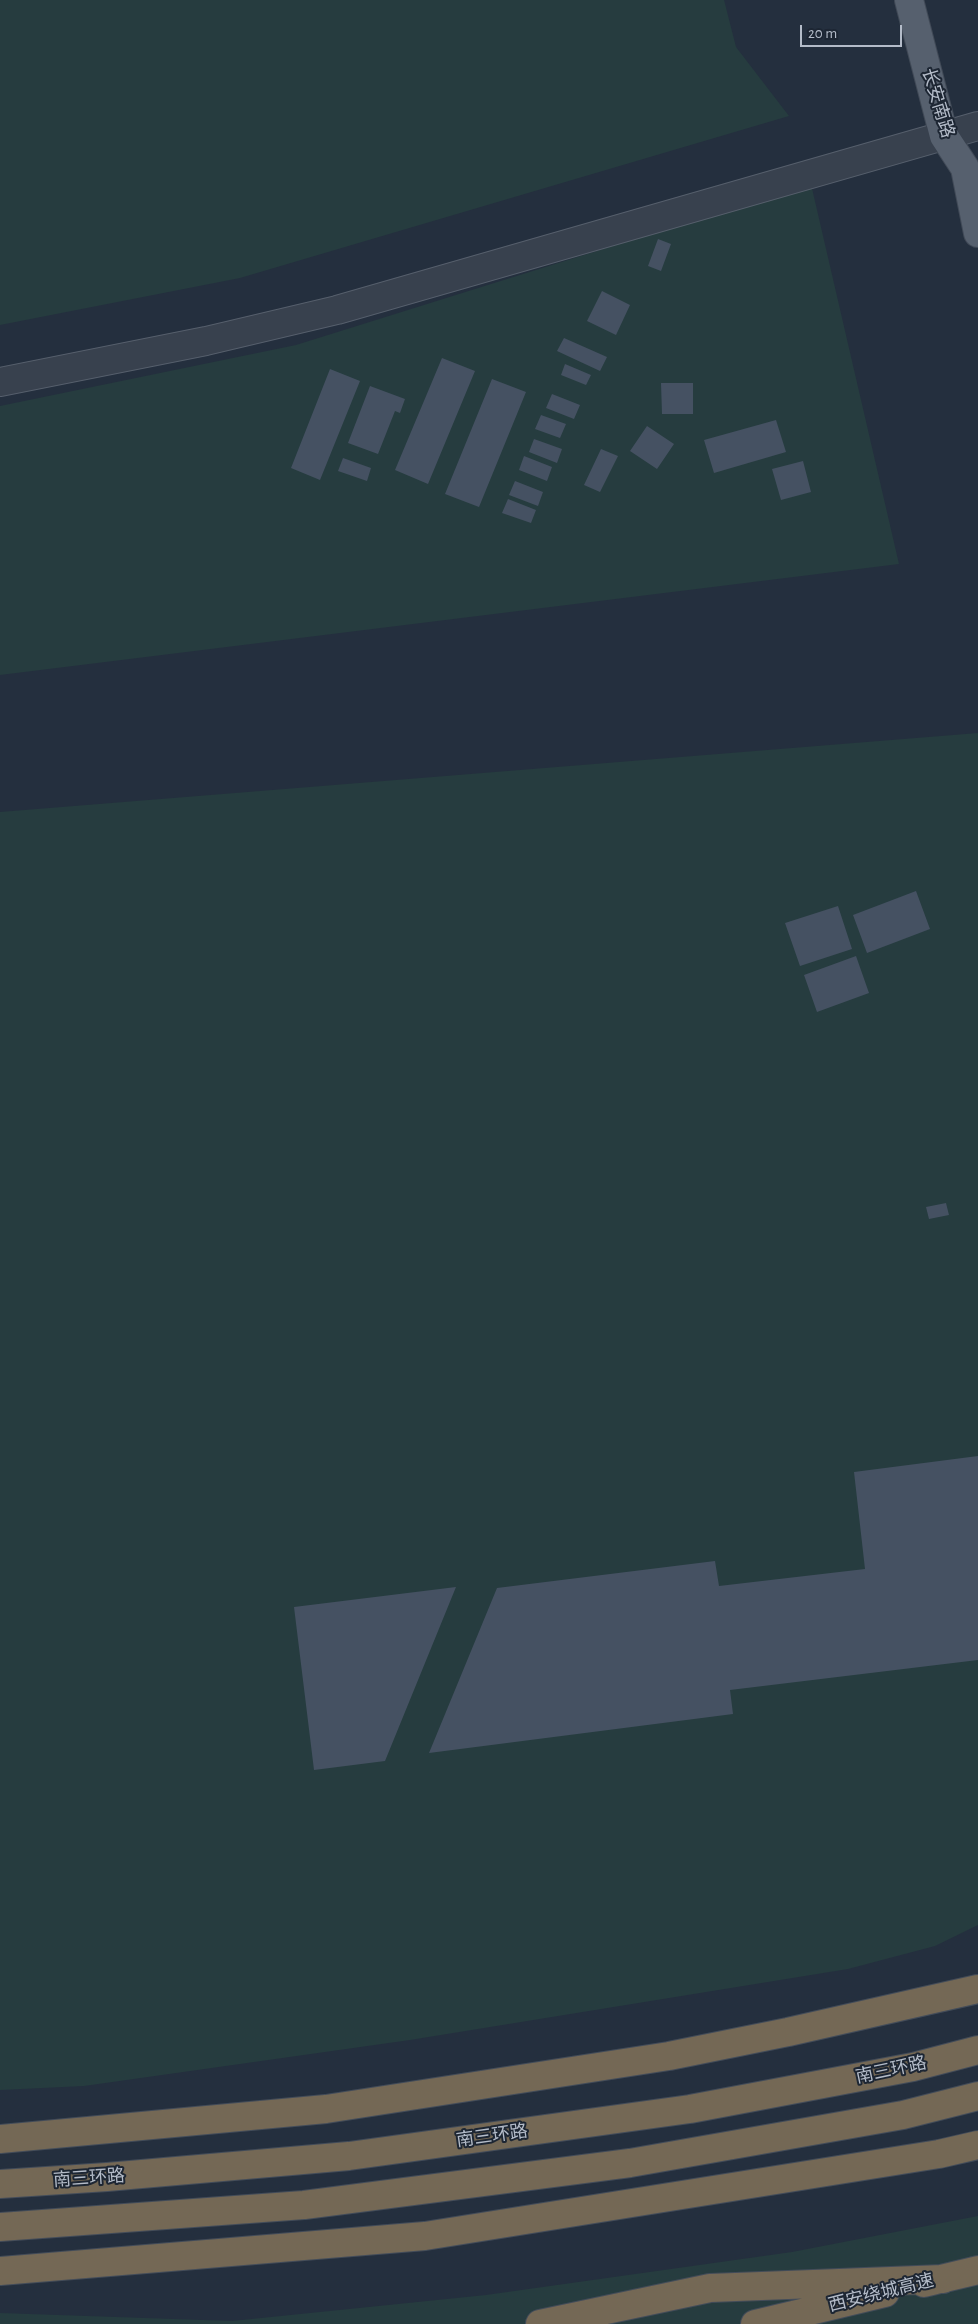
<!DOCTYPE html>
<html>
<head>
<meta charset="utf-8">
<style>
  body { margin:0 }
  #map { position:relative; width:978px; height:2324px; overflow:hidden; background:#242f3e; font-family:"Alegreya Sans",sans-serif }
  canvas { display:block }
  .scale { position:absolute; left:800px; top:25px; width:102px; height:22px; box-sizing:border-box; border:2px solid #b4bcc9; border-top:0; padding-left:6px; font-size:15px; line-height:18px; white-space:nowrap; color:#b4bcc9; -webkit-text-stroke:4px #1d2633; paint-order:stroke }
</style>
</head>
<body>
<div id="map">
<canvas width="978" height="2324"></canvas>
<div class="scale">20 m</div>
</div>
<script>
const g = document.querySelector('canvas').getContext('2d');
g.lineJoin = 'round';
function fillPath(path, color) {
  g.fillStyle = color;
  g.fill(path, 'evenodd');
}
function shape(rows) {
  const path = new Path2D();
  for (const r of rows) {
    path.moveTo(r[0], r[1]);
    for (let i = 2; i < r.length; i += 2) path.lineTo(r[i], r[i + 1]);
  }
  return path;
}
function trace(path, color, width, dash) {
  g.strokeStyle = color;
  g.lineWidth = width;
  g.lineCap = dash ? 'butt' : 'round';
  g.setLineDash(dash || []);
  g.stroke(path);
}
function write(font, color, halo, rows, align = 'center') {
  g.font = font + ' "Alegreya Sans","Noto Sans SC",sans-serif';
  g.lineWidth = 4;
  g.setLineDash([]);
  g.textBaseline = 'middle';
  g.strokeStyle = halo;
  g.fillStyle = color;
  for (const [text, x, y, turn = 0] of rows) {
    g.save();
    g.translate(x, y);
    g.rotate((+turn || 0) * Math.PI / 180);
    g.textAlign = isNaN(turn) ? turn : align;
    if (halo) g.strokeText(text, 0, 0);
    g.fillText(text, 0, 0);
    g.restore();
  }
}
fillPath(shape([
  [0,0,724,0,736,47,789,116,240,278,0,325],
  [811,184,899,564,0,675,0,406,296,345],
  [978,733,978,1925,935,1946,848,1969,410,2040,84,2086,0,2090,0,812],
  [978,2216,978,2324,0,2324,0,2313,232,2321,486,2295,792,2252]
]), '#263c3f');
fillPath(shape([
  [658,239,671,244,661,271,648,266],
  [602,291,630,305,616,335,587,321],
  [564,338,607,357,600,371,557,351],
  [442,358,475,371,428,484,395,470],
  [565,364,591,375,586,385,561,375],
  [330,369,360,381,320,480,291,468],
  [492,379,526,392,479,507,445,494],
  [661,383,693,383,693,414,662,414],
  [370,386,405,399,400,413,395,411,378,454,348,443],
  [552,394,580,405,574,419,546,408],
  [541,415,566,424,560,438,535,429],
  [776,420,786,452,714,473,704,440],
  [647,426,674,444,657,469,630,451],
  [534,439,562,449,557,463,529,452],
  [601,449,618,456,600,492,584,485],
  [524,456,552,467,547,481,519,470],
  [343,458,371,468,367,481,338,471],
  [803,461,811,492,781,500,772,469],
  [515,481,543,492,538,506,509,495],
  [508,499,536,510,531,523,502,513],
  [916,891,930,929,867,953,853,915],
  [838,906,852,949,800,966,785,923],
  [856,956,869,993,817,1012,804,975],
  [946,1203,949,1215,929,1219,926,1207],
  [978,1456,978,1660,730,1690,733,1714,429,1753,497,1588,715,1561,719,1586,865,1569,854,1472],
  [456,1587,385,1761,314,1770,294,1607]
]), '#455162');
const street = shape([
  [0,382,206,341,337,310,978,126]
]);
const primary = shape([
  [909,0,944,136,965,168,978,233]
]);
const highway = shape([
  [0,2139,326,2109,669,2056,788,2032,978,1989],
  [0,2184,107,2177,349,2156,690,2109,913,2067,978,2050],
  [0,2227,304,2205,630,2163,903,2115,978,2096],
  [0,2271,425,2236,939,2154,978,2145],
  [924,2283,978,2270],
  [540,2324,710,2288,943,2279],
  [755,2324,885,2293]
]);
trace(street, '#565f6c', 30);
trace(primary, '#414a57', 30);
trace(highway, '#434c59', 30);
trace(street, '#38414e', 28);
trace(primary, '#56606e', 28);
trace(highway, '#746855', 28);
write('18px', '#b4bcc9', '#1d2633', [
  ["长安南路",938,103,73],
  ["南三环路",891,2070,-12],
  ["南三环路",492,2136,-8],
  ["南三环路",89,2178,-4],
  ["西安绕城高速",881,2293,-14]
]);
</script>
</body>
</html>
